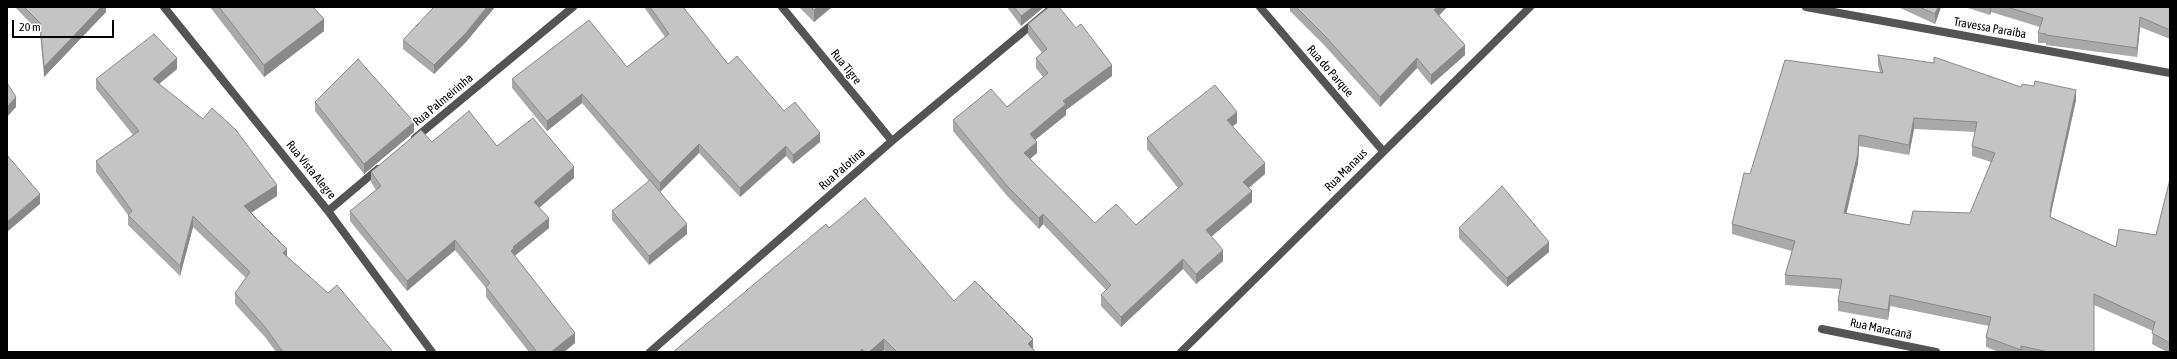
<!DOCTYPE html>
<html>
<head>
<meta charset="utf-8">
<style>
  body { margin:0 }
  #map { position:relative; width:2177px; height:359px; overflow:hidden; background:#fff; font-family:"Asap Condensed",sans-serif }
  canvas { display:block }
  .frame { position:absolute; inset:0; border:8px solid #000; pointer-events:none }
  .scale { position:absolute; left:12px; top:20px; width:102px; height:18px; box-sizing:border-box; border:2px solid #000; border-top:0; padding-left:5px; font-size:12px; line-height:14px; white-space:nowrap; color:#000; -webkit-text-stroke:3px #fff; paint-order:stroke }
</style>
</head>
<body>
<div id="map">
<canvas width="2177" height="359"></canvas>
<div class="frame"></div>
<div class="scale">20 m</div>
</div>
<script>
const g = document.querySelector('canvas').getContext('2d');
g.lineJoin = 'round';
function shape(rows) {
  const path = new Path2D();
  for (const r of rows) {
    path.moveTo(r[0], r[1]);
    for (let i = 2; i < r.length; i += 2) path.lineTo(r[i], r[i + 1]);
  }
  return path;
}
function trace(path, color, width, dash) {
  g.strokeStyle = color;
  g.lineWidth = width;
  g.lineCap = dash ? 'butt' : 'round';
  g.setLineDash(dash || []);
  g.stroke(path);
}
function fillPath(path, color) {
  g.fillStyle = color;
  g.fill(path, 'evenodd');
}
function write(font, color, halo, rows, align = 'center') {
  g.font = font + ' "Asap Condensed",sans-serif';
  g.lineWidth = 3;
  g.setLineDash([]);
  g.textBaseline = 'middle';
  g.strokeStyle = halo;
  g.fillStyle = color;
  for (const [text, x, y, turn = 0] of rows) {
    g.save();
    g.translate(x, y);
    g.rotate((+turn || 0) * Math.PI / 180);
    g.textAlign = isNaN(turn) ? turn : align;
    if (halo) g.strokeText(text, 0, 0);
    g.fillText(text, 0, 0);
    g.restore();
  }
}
trace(shape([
  [164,7,328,211,432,352],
  [782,7,892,141],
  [1260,7,1383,151],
  [1806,7,2170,73],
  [415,138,573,7],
  [328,211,378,169],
  [1822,329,1936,352],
  [650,352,892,141,1053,7],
  [1181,352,1530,7]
]), '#545454', 8);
fillPath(shape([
  [15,7,106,7,106,12,44,77,40,33],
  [210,7,313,7,324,31,264,77],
  [495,7,466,42,434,74,403,49,403,40],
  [644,7,683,7,728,64,820,142,793,164,786,156,740,197,699,153,660,192,687,234,649,265,612,220,612,211,649,181,582,103,547,131,512,88,512,79,627,67,665,37],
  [799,7,832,7,814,22],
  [1007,7,1044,7,1021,26],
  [1290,7,1447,7,1439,16,1465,55,1431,85,1417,68,1380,107,1325,46,1290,11],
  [1898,7,1941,7,1935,24],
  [1965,7,2170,7,2170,39,2140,27,2137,57,2046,45,2046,43,2038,43,2038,33,2040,27,1991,12,1990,15],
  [1028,24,1112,76,1066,110,1066,115,1035,140,1037,153,1030,159,1095,223,1136,225,1178,188,1147,149,1147,138,1237,123,1232,126,1265,174,1249,188,1252,202,1211,237,1223,261,1196,284,1183,269,1121,327,1101,306,1101,295,1106,290,1043,224,1039,229,1008,197,953,131,953,120,1007,107,1043,77,1036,68,1036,58,1042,53,1028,35],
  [1878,55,2021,87,2076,100,2051,213,2051,217,2116,247,2156,235,2170,179,2170,352,2167,352,2152,344,2153,331,2094,305,2094,352,1999,352,1986,347,1986,337,1989,326,1890,306,1888,320,1838,311,1838,301,1840,289,1785,285,1785,275,1792,251,1732,234,1732,224,1750,174,1880,72,1878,65],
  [1914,129,1975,132,1972,146,1972,156,1991,162,1970,213,1910,225,1846,214,1858,163,1859,146,1909,155],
  [177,69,159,84,277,196,251,213,287,257,393,352,276,352,265,337,235,304,235,293,246,278,193,227,180,276,128,225,128,215,96,172,96,161,133,135,96,89,96,79],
  [315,102,414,132,364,174,315,111],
  [432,142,497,146,574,178,539,208,549,228,515,256,575,343,564,352,529,352,486,297,486,288,455,250,407,291,350,221,350,211,376,190,371,182,371,172],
  [829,228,954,301,1033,350,1036,352,886,352,884,350,882,352,673,352],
  [1459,228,1549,252,1507,287,1459,238]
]), '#a9a9a9');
fillPath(shape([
  [101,7,106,7,106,12,44,77,44,67],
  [487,7,495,7,466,42,434,74,434,65],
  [818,7,832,7,814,22,814,10],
  [1033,7,1044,7,1021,26,1021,16],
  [1438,7,1447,7,1434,20,1434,10],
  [1938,7,1941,7,1935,24,1935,14],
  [1990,7,1991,7,1991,12,1990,15],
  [2140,17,2140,27,2137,57,2137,48],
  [324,19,324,31,264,77,264,65],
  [1465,45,1465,55,1431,85,1431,75],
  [177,58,177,69,153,89,153,79],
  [1417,58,1417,68,1380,107,1380,97],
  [1112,65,1112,76,1066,110,1066,115,1030,144,1030,134,1063,101],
  [2076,90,2076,100,2051,213,2051,222,2050,211],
  [582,94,582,103,547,131,547,121],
  [16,97,16,107,7,117,7,107],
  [1237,112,1237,123,1227,131,1227,120],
  [1914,118,1914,129,1909,155,1909,145],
  [414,122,414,132,364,174,364,164],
  [820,133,820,142,793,164,793,155],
  [1859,135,1859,146,1858,163,1844,224,1844,213],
  [1037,142,1037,153,1024,163,1024,153],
  [699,144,699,153,660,192,660,183],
  [786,146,786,156,740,197,740,188],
  [1265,163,1265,174,1243,192,1243,182],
  [574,167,574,178,534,212,534,202],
  [277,185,277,196,244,217,244,206],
  [1252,191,1252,202,1206,241,1206,230],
  [40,194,40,204,7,232,7,222],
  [1043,214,1043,224,1039,229,1039,218],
  [193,216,193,227,180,276,180,266],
  [549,218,549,228,514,256,511,251,513,247],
  [687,224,687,234,649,265,649,256],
  [455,240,455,250,407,291,407,281],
  [1549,242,1549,252,1507,287,1507,278],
  [287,249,287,259,283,253],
  [1223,250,1223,261,1196,284,1196,274],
  [1183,259,1183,269,1121,327,1121,317],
  [1890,295,1890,306,1888,320,1888,310],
  [575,333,575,343,564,352,551,352],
  [884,339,884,350,882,352,869,352],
  [1033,339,1033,350,1028,344]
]), '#898989');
const building = shape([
  [24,7,101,7,44,67,40,23,24,7],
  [219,7,313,7,324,19,264,65,219,7],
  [434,7,487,7,466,33,434,65,403,40,434,7],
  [650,7,683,7,728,64,737,56,784,111,795,102,820,133,793,155,786,146,740,188,699,144,660,183,582,94,547,121,512,79,589,20,627,67,669,34,650,7],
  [811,7,818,7,814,10,811,7],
  [1014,7,1033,7,1021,16,1014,7],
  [1049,7,1059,7,1076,28,1081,24,1112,65,1063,101,1066,104,1030,134,1037,142,1024,153,1095,223,1116,204,1136,225,1183,184,1147,138,1215,85,1237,112,1227,120,1265,163,1243,182,1252,191,1206,230,1223,250,1196,274,1183,259,1121,317,1101,295,1111,285,1043,214,1039,218,1008,187,953,120,991,89,1007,107,1048,73,1036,58,1047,49,1028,24,1049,7],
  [1296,7,1438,7,1434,10,1465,45,1431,75,1417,58,1380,97,1325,36,1296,7],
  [1919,7,1938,7,1935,14,1919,7],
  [2007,7,2170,7,2170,30,2140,17,2137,48,2046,35,2046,34,2038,33,2043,18,2007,7],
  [154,34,177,58,153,79,203,119,212,108,236,130,277,185,244,206,287,249,283,253,328,293,337,285,393,352,283,352,265,327,235,293,250,272,193,216,180,266,128,215,132,211,96,161,139,131,96,79,154,34],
  [1878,55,1934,63,1934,57,2021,87,2022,84,2034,86,2035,81,2076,90,2050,211,2051,212,2050,217,2116,247,2119,229,2156,235,2170,179,2170,343,2152,333,2155,322,2094,294,2094,352,2049,352,2021,346,2021,350,1986,337,1991,317,1890,295,1888,310,1838,301,1842,279,1785,275,1795,241,1732,224,1744,173,1750,174,1785,60,1883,73,1878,55],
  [1914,118,1977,122,1972,146,1995,153,1970,213,1913,211,1910,225,1844,213,1858,153,1859,135,1909,145,1914,118],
  [358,59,414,122,364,164,315,102,358,59],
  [7,83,16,97,7,107,7,83],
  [469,111,497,146,533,118,574,167,534,202,549,218,513,247,514,248,511,251,575,333,551,352,537,352,486,287,490,283,455,240,407,281,350,211,381,186,371,172,421,130,432,142,469,111],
  [7,155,40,194,7,222,7,155],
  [650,180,687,224,649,256,612,211,650,180],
  [1502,186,1549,242,1507,278,1459,228,1502,186],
  [865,198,954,301,975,281,1033,339,1028,344,1036,352,897,352,884,339,869,352,864,352,862,349,859,352,673,352,826,224,829,228,865,198]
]);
fillPath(building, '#c4c4c4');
trace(building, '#898989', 1);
write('12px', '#000', '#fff', [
  ["Travessa Paraíba",1990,28,10],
  ["Rua Tigre",846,67,51],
  ["Rua do Parque",1330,71,49],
  ["Rua Palmeirinha",443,100,-40],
  ["Rua Palotina",842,169,-41],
  ["Rua Vista Alegre",311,170,51],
  ["Rua Manaus",1346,170,-45],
  ["Rua Maracanã",1881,329,12]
]);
</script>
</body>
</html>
